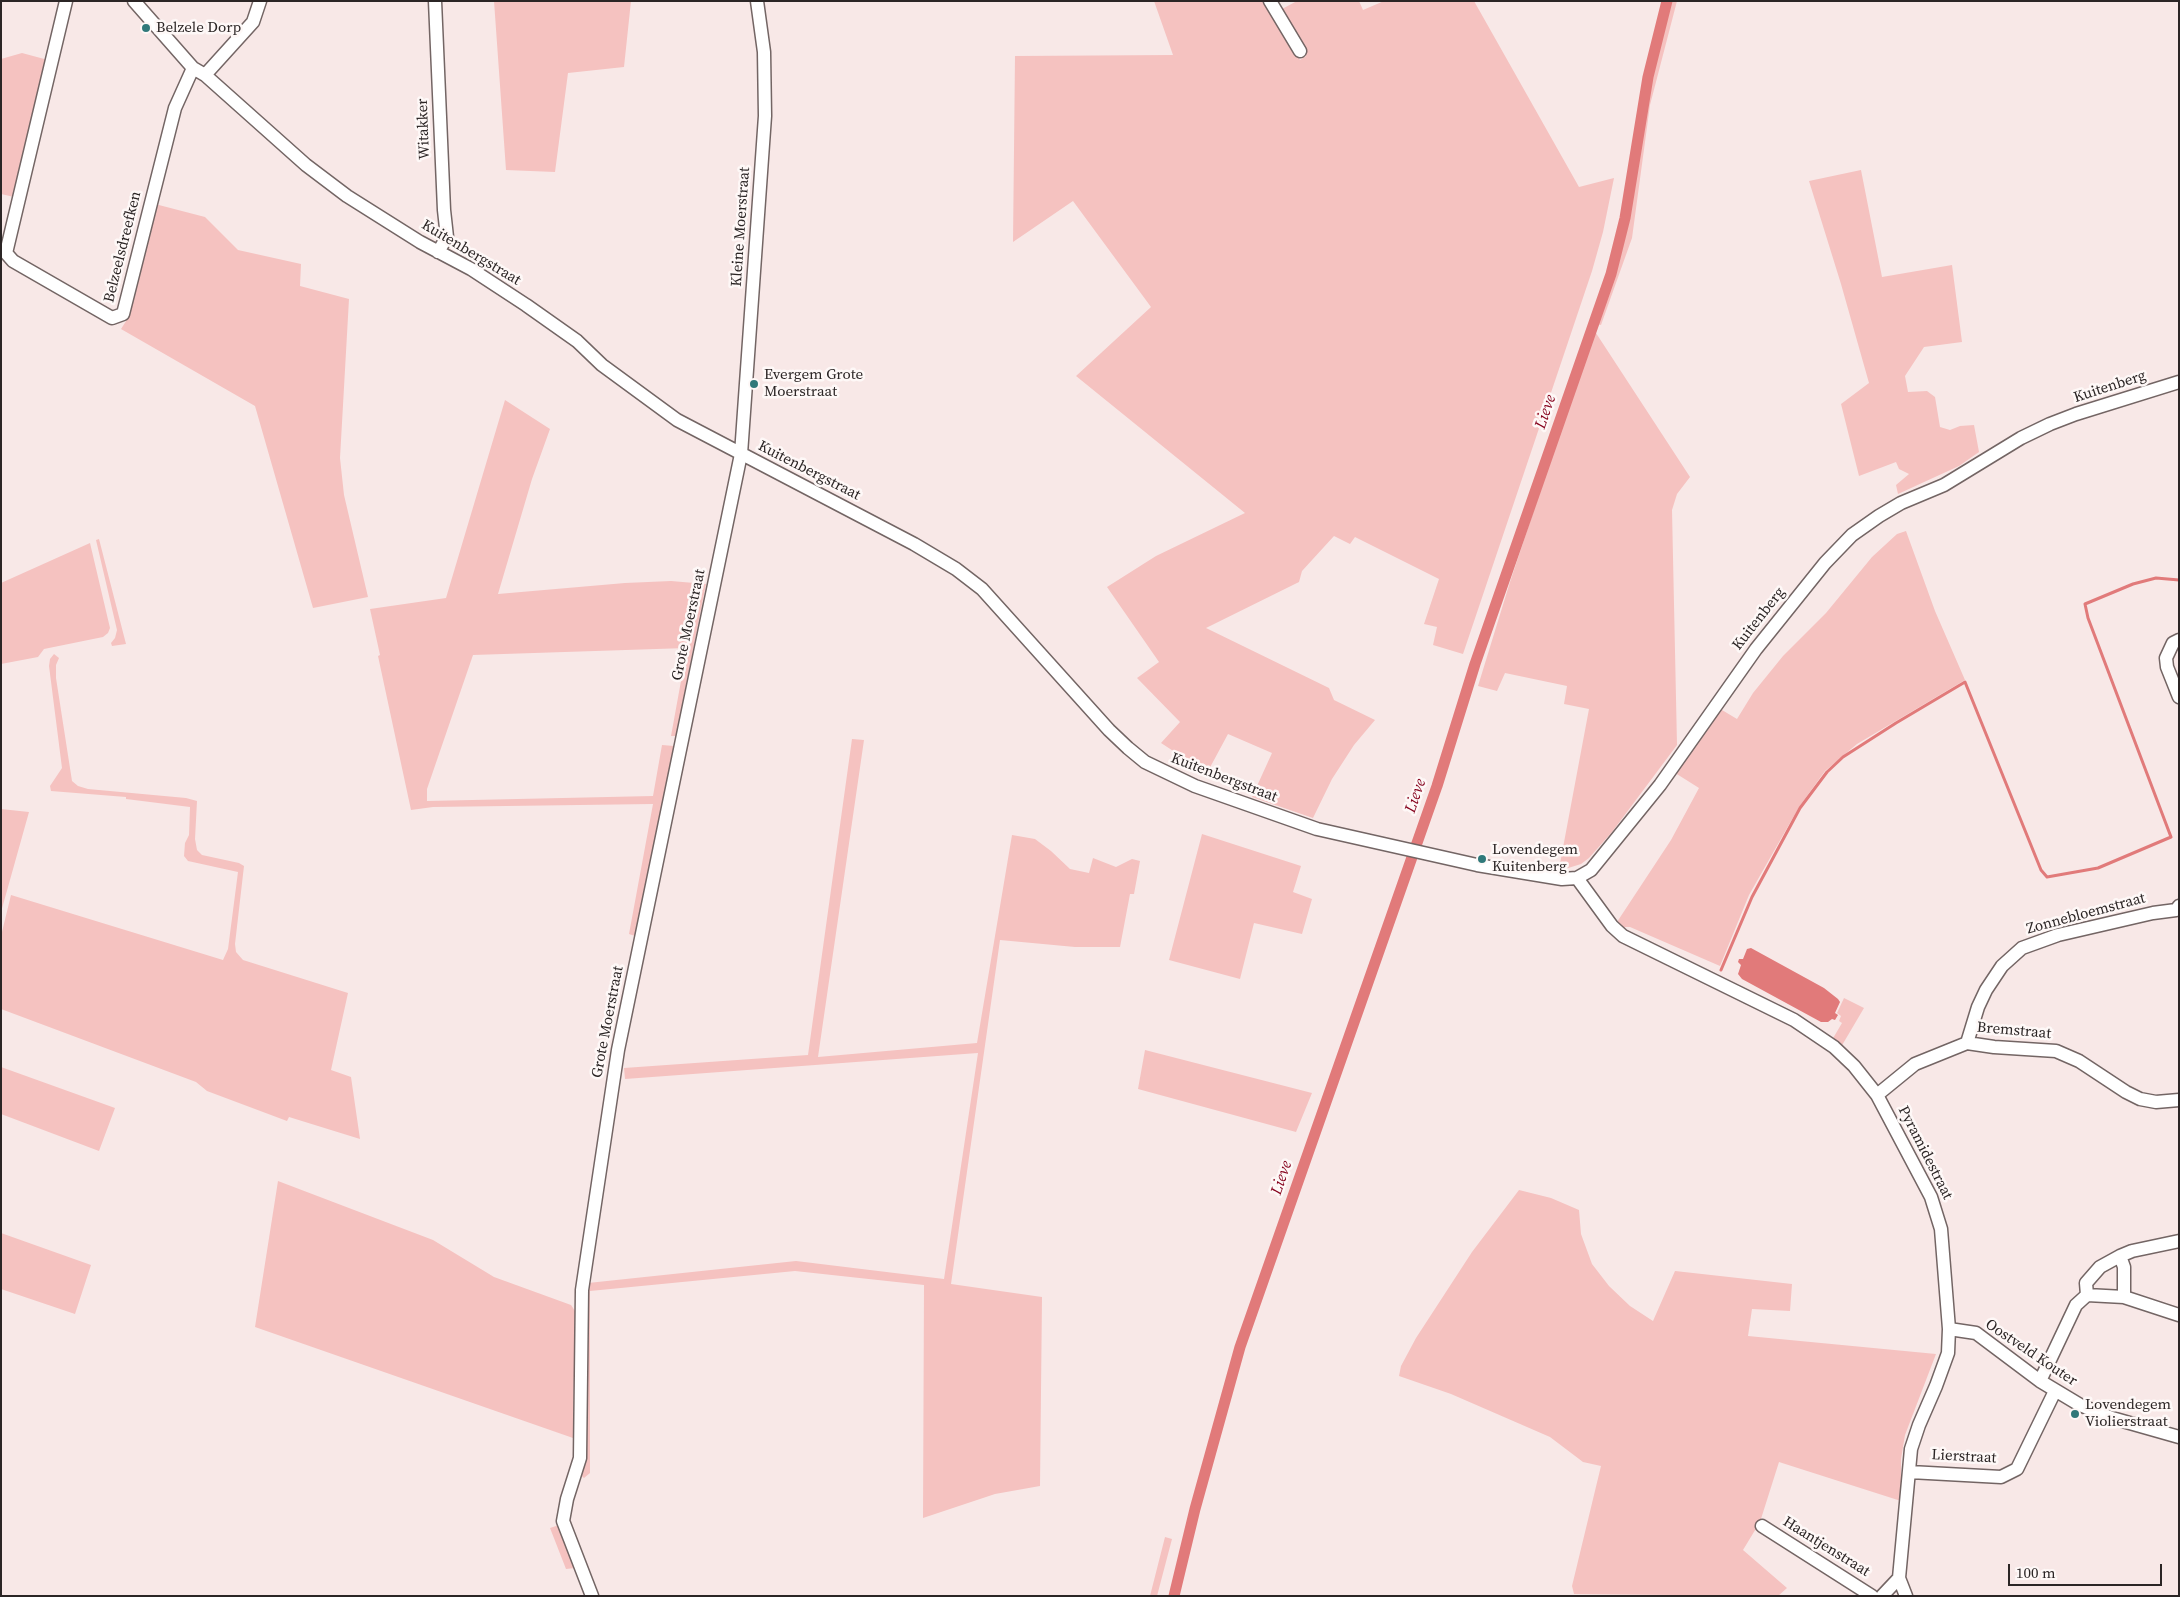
<!DOCTYPE html>
<html>
<head>
<meta charset="utf-8">
<style>
  body { margin:0 }
  #map { position:relative; width:2180px; height:1597px; overflow:hidden; background:#f8e8e7; font-family:"Source Serif 4",serif }
  canvas { display:block }
  .frame { position:absolute; inset:0; border:2px solid #2b2525; pointer-events:none }
  .scale { position:absolute; left:2008px; top:1564px; width:154px; height:22px; box-sizing:border-box; border:2px solid #2b2525; border-top:0; padding-left:6px; font-size:15px; line-height:18px; white-space:nowrap; color:#2b2525; -webkit-text-stroke:4px #fef8f7; paint-order:stroke }
</style>
</head>
<body>
<div id="map">
<canvas width="2180" height="1597"></canvas>
<div class="frame"></div>
<div class="scale">100 m</div>
</div>
<script>
const g = document.querySelector('canvas').getContext('2d');
g.lineJoin = 'round';
function fillPath(path, color) {
  g.fillStyle = color;
  g.fill(path, 'evenodd');
}
function shape(rows) {
  const path = new Path2D();
  for (const r of rows) {
    path.moveTo(r[0], r[1]);
    for (let i = 2; i < r.length; i += 2) path.lineTo(r[i], r[i + 1]);
  }
  return path;
}
function trace(path, color, width, dash) {
  g.strokeStyle = color;
  g.lineWidth = width;
  g.lineCap = dash ? 'butt' : 'round';
  g.setLineDash(dash || []);
  g.stroke(path);
}
function write(font, color, halo, rows, align = 'center') {
  g.font = font + ' "Source Serif 4",serif';
  g.lineWidth = 5;
  g.setLineDash([]);
  g.textBaseline = 'middle';
  g.strokeStyle = halo;
  g.fillStyle = color;
  for (const [text, x, y, turn = 0] of rows) {
    g.save();
    g.translate(x, y);
    g.rotate((+turn || 0) * Math.PI / 180);
    g.textAlign = isNaN(turn) ? turn : align;
    if (halo) g.strokeText(text, 0, 0);
    g.fillText(text, 0, 0);
    g.restore();
  }
}
fillPath(shape([
  [494,1,631,1,624,67,568,73,555,172,506,170],
  [1154,1,1266,1,1300,60,1306,56,1282,9,1297,1,1359,1,1363,10,1384,1,1474,1,1579,187,1614,178,1603,232,1592,271,1463,654,1433,645,1437,627,1424,624,1439,579,1355,537,1350,544,1334,536,1302,571,1299,582,1206,628,1329,688,1334,700,1375,720,1354,745,1332,779,1313,818,1252,797,1272,753,1228,734,1207,773,1161,743,1180,722,1137,678,1159,662,1107,587,1156,556,1245,513,1076,376,1151,307,1073,201,1013,242,1015,56,1173,55],
  [1670,1,1677,1,1650,105,1632,238,1601,325,1596,324,1614,277,1628,220,1643,113],
  [22,53,48,60,14,197,1,194,1,59],
  [1861,170,1882,277,1952,265,1962,342,1924,347,1905,376,1908,392,1927,391,1935,397,1940,427,1950,430,1960,426,1974,425,1979,452,1959,466,1898,494,1896,485,1909,474,1899,469,1896,462,1859,476,1841,404,1869,383,1841,284,1809,181],
  [155,204,205,217,238,250,301,264,300,286,349,299,340,458,344,495,368,597,313,608,255,406,121,329,128,318],
  [1594,330,1690,477,1677,494,1672,510,1677,745,1612,832,1589,858,1581,864,1565,869,1559,869,1589,709,1564,704,1567,686,1505,673,1497,691,1478,686,1510,582],
  [505,400,550,429,532,479,498,594,625,583,671,581,706,584,676,736,671,736,687,648,473,655,427,789,427,801,653,796,662,745,674,746,635,936,629,934,653,804,433,807,411,810,378,656,380,655,370,609,446,598],
  [1906,531,1935,611,1965,680,1857,744,1825,771,1799,807,1749,895,1720,966,1630,927,1625,927,1624,931,1617,922,1671,840,1699,788,1672,771,1717,707,1737,719,1753,693,1783,656,1826,613,1872,557,1897,534],
  [99,539,126,644,112,646,111,643,115,638,117,630,96,540],
  [90,543,110,628,108,633,103,637,44,649,38,657,1,664,1,583],
  [54,654,59,658,56,665,56,678,72,781,78,786,88,789,186,798,197,801,195,839,197,850,202,855,239,863,244,866,235,944,236,952,243,960,348,993,331,1070,351,1077,360,1139,289,1117,287,1121,207,1091,196,1082,1,1009,1,936,11,895,223,960,228,949,238,872,188,861,184,856,185,843,189,835,190,807,126,799,126,797,51,791,50,786,62,768,49,666,50,659],
  [852,739,864,740,818,1057,977,1043,1012,835,1035,839,1051,851,1070,869,1089,873,1093,858,1116,867,1132,859,1140,861,1134,894,1130,894,1120,947,1075,947,1000,940,951,1284,1042,1297,1040,1486,995,1494,923,1518,924,1285,795,1271,590,1291,590,1473,584,1478,579,1474,588,1283,796,1261,944,1279,978,1053,625,1079,624,1068,808,1055],
  [1,809,29,812,1,912],
  [1202,834,1301,866,1293,892,1312,899,1302,934,1254,923,1240,979,1169,960],
  [1844,998,1864,1008,1841,1047,1832,1040,1842,1023,1839,1021,1841,1016,1837,1013],
  [1145,1050,1312,1093,1296,1132,1138,1089],
  [1,1067,115,1108,99,1151,1,1114],
  [278,1181,433,1240,494,1277,571,1305,575,1311,573,1438,255,1327],
  [1519,1190,1551,1198,1579,1210,1581,1234,1592,1264,1609,1286,1630,1306,1653,1321,1675,1271,1792,1284,1790,1311,1752,1309,1748,1336,1936,1354,1905,1435,1901,1459,1901,1501,1779,1462,1760,1522,1743,1550,1787,1588,1778,1596,1574,1594,1572,1586,1601,1466,1583,1462,1550,1437,1451,1394,1399,1376,1401,1366,1416,1338,1472,1252],
  [1,1233,91,1265,75,1314,1,1289],
  [559,1525,575,1568,566,1569,550,1528],
  [1165,1537,1172,1539,1157,1596,1150,1596]
]), '#f5c2c0');
fillPath(shape([
  [1751,948,1824,988,1838,999,1840,1002,1835,1013,1838,1015,1835,1020,1832,1019,1828,1022,1821,1022,1742,979,1738,974,1741,965,1738,962,1739,959,1743,959,1747,949]
]), '#e17a7a');
trace(shape([
  [1721,970,1752,897,1800,808,1827,772,1843,757,1896,723,1965,682,2041,870,2047,877,2098,868,2171,837,2088,618,2085,604,2133,584,2156,578,2179,580]
]), '#e17a7a', 3);
trace(shape([
  [1174,1596,1195,1509,1240,1347,1437,786,1475,664,1611,274,1625,218,1648,77,1667,1]
]), '#e17a7a', 11);
const street = shape([
  [66,1,6,253,13,261,112,318,123,314,175,108,193,68],
  [134,1,193,68,205,75,306,165,347,196,420,242,471,269,526,305,577,341,602,365,677,420,914,544,956,569,982,589,1109,730,1128,748,1145,762,1195,786,1317,829,1477,865,1562,879,1577,878,1591,870,1660,785,1756,649,1825,563,1852,535,1879,516,1901,503,1944,485,2021,438,2050,424,2076,414,2179,382],
  [435,1,444,210,447,237,438,252],
  [1270,1,1300,51],
  [205,75,253,22,260,1],
  [2179,640,2173,643,2166,658,2167,667,2179,697],
  [1577,878,1612,926,1623,936,1794,1020,1834,1047,1854,1066,1877,1095,1931,1197,1941,1229,1949,1329,1948,1353,1936,1386,1919,1425,1911,1449,1899,1578,1906,1596],
  [1967,1043,1978,1007,1986,990,2002,966,2022,948,2058,935,2153,913,2176,910,2179,906],
  [1877,1095,1915,1064,1967,1043,1994,1047,2056,1051,2079,1061,2126,1092,2140,1099,2156,1102,2179,1100],
  [2120,1256,2124,1267,2124,1297,2087,1295,2086,1283,2100,1267,2120,1256],
  [2120,1256,2132,1251,2179,1241],
  [2124,1297,2179,1315],
  [1949,1329,1976,1333,2040,1381,2080,1405,2112,1418,2179,1437],
  [2040,1381,2076,1305,2087,1295],
  [1910,1472,2001,1477,2017,1469,2055,1391],
  [1762,1526,1872,1596],
  [592,1596,563,1521,567,1499,580,1458,582,1290,618,1050,741,454,765,116,764,52,757,1],
  [1882,1596,1899,1578]
]);
trace(street, '#736564', 15);
trace(street, '#fff', 12);
for (const [x, y, r, color] of [
  [146,28,5,"#30797a"],
  [754,384,5,"#30797a"],
  [1482,859,5,"#30797a"],
  [2075,1414,5,"#30797a"]
]) {
  const dot = new Path2D();
  dot.arc(x, y, r, 0, 2 * Math.PI);
  g.fillStyle = color;
  g.fill(dot);
  trace(dot, '#fef8f7', 2);
}
write('15px', '#2b2525', '#fef8f7', [
  ["Belzele Dorp",156,28],
  ["Evergem Grote",764,375],
  ["Moerstraat",764,392],
  ["Lovendegem",1492,850],
  ["Kuitenberg",1492,867],
  ["Lovendegem",2085,1405],
  ["Violierstraat",2085,1422]
], 'left');
write('15px', '#2b2525', '#fef8f7', [
  ["Witakker",424,129,-92],
  ["Kleine Moerstraat",741,227,-86],
  ["Belzeelsdreefken",123,247,-76],
  ["Kuitenbergstraat",471,253,31],
  ["Kuitenberg",2110,387,-18],
  ["Kuitenbergstraat",809,471,27],
  ["Kuitenberg",1759,619,-52],
  ["Grote Moerstraat",689,625,-78],
  ["Kuitenbergstraat",1224,778,21],
  ["Zonnebloemstraat",2086,914,-15],
  ["Grote Moerstraat",608,1022,-79],
  ["Bremstraat",2014,1031,5],
  ["Pyramidestraat",1925,1153,63],
  ["Oostveld Kouter",2031,1353,34],
  ["Lierstraat",1964,1457,3],
  ["Haantjenstraat",1826,1547,32]
]);
write('italic 16px', '#85001c', '#fef8f7', [
  ["Lieve",1546,412,-71],
  ["Lieve",1416,796,-71],
  ["Lieve",1282,1178,-71]
]);
</script>
</body>
</html>
